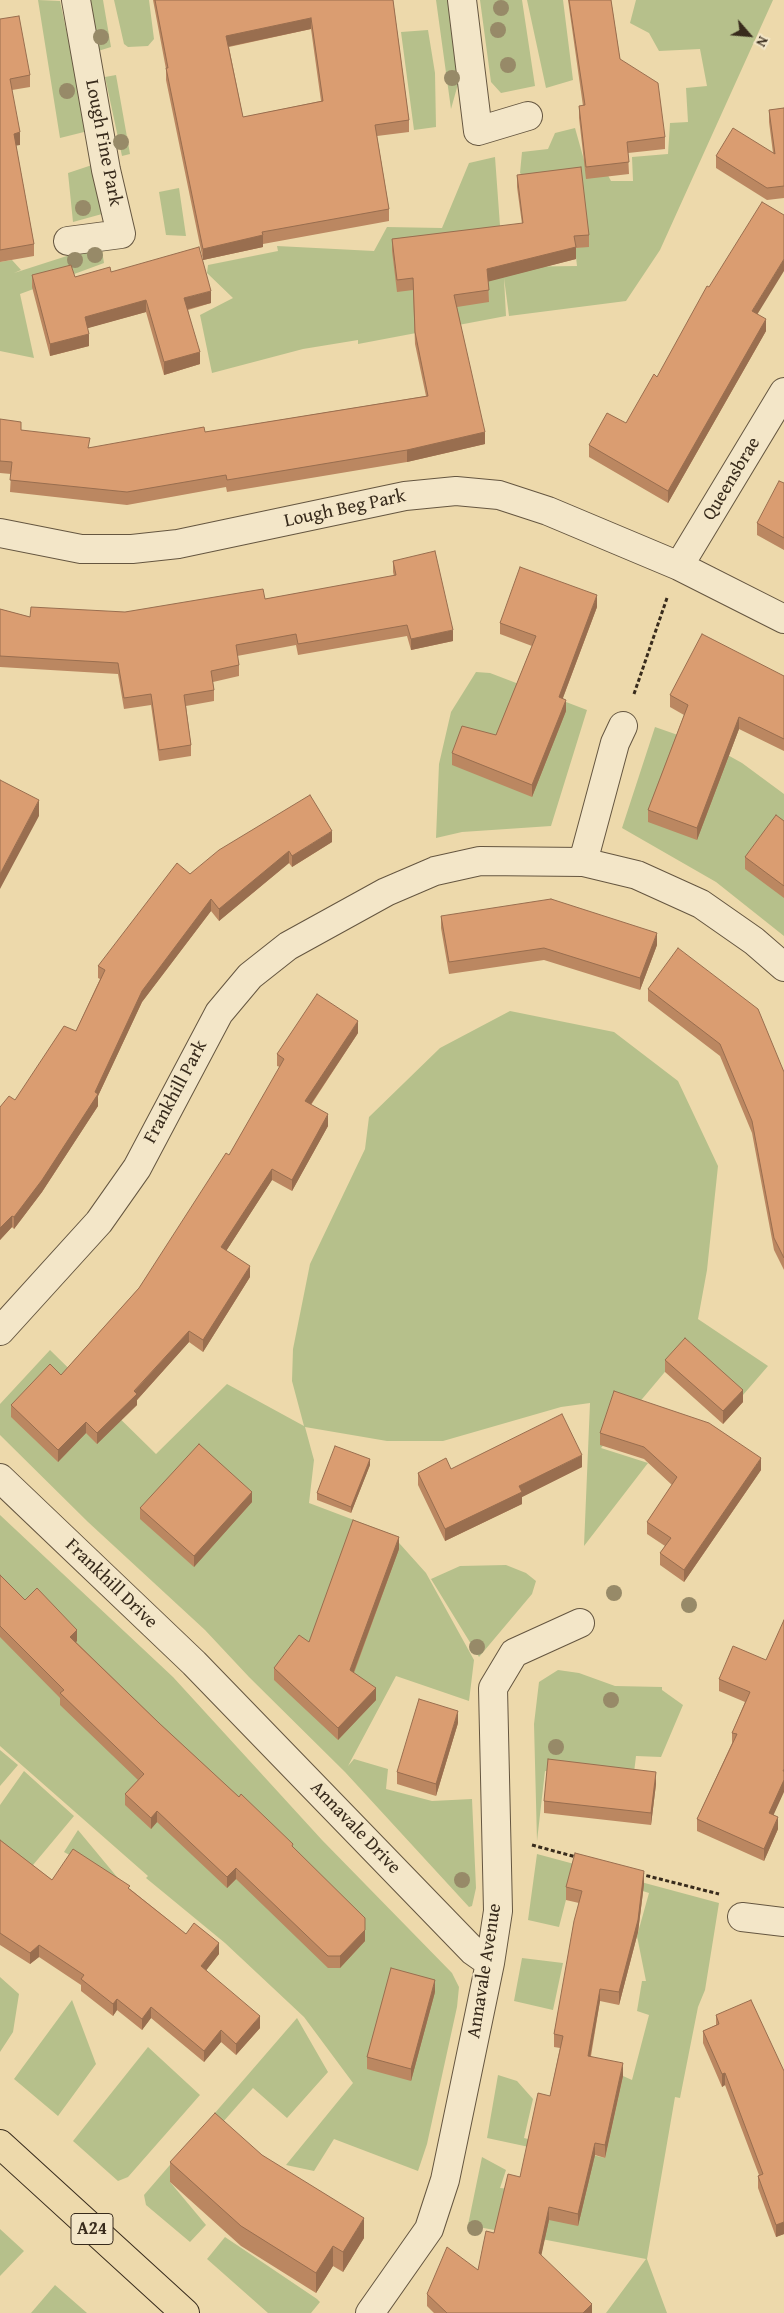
<!DOCTYPE html>
<html>
<head>
<meta charset="utf-8">
<style>
  body { margin:0 }
  #map { position:relative; width:784px; height:2313px; overflow:hidden; background:#edd9ab; font-family:"Gentium Book Plus",serif }
  canvas { display:block }
  .north { position:absolute; left:724px; top:10px; width:50px; height:50px; -webkit-text-stroke:4px #f3e6c8; paint-order:stroke; rotate:117deg; font-size:14px; font-weight:700; line-height:20px; text-align:center; color:#382b1c }
  .north::after { content:''; display:block; margin:auto; width:18px; height:22px; background:#382b1c; clip-path:polygon(50% 0,100% 100%,50% 72%,0 100%) }
</style>
</head>
<body>
<div id="map">
<canvas width="784" height="2313"></canvas>
<div class="north">N</div>
</div>
<script>
const g = document.querySelector('canvas').getContext('2d');
g.lineJoin = 'round';
function fillPath(path, color) {
  g.fillStyle = color;
  g.fill(path, 'evenodd');
}
function shape(rows) {
  const path = new Path2D();
  for (const r of rows) {
    path.moveTo(r[0], r[1]);
    for (let i = 2; i < r.length; i += 2) path.lineTo(r[i], r[i + 1]);
  }
  return path;
}
function trace(path, color, width, dash) {
  g.strokeStyle = color;
  g.lineWidth = width;
  g.lineCap = dash ? 'butt' : 'round';
  g.setLineDash(dash || []);
  g.stroke(path);
}
function write(font, color, halo, rows, align = 'center') {
  g.font = font + ' "Gentium Book Plus",serif';
  g.lineWidth = 4.5;
  g.setLineDash([]);
  g.textBaseline = 'middle';
  g.strokeStyle = halo;
  g.fillStyle = color;
  for (const [text, x, y, turn = 0] of rows) {
    g.save();
    g.translate(x, y);
    g.rotate((+turn || 0) * Math.PI / 180);
    g.textAlign = isNaN(turn) ? turn : align;
    if (halo) g.strokeText(text, 0, 0);
    g.fillText(text, 0, 0);
    g.restore();
  }
}
fillPath(shape([
  [38,0,60,1,88,131,60,138],
  [90,0,103,0,111,47,98,51],
  [114,0,149,0,154,39,148,46,128,47,124,44],
  [436,0,450,0,458,84,451,109],
  [480,0,522,0,535,86,501,93,491,82],
  [527,0,563,0,573,80,546,88],
  [636,0,773,0,660,250,626,301,509,316,504,278,506,316,358,344,358,340,303,349,212,373,200,315,233,298,207,273,208,265,278,251,277,246,374,251,387,227,442,228,469,163,495,157,503,267,577,266,575,248,589,246,520,173,522,152,548,149,555,133,575,128,584,160,601,162,611,181,633,181,632,157,668,154,670,123,688,122,686,88,707,86,700,49,659,51,649,33,630,23],
  [428,30,435,73,436,127,414,130,401,32],
  [116,75,130,154,122,156,105,77],
  [95,164,102,214,73,222,68,173],
  [179,188,186,236,166,235,159,192],
  [101,245,104,263,20,294,34,358,0,351,0,262,12,260,21,270,14,273],
  [476,672,490,673,587,710,551,826,462,832,436,838,439,764,451,712],
  [655,727,715,748,742,763,784,794,784,936,716,882,622,828],
  [510,1011,614,1032,678,1081,718,1166,707,1270,698,1319,768,1366,743,1395,690,1342,601,1448,648,1463,584,1546,590,1403,561,1407,443,1441,387,1441,305,1427,314,1460,309,1503,391,1534,426,1573,474,1660,469,1701,396,1676,348,1766,354,1759,388,1769,386,1789,432,1801,472,1799,476,1888,472,1906,469,1907,345,1772,249,1677,205,1630,88,1522,0,1435,0,1404,50,1350,156,1454,227,1384,304,1426,292,1381,293,1349,310,1264,365,1149,369,1117,440,1048],
  [0,1515,173,1677,322,1840,452,1973,459,1987,457,2007,427,2144,418,2171,334,2139,314,2171,286,2165,353,2083,304,2017,225,1943,146,1878,148,1876,0,1746],
  [506,1565,526,1573,536,1581,532,1594,479,1657,431,1579,460,1566],
  [558,1670,579,1673,615,1686,662,1687,662,1690,683,1705,661,1757,636,1756,633,1781,545,1771,537,1841,534,1724,539,1682],
  [0,1750,18,1765,0,1786],
  [24,1771,74,1816,28,1871,0,1848,0,1805],
  [78,1830,122,1883,64,1852],
  [537,1854,719,1903,705,1990,698,2007,680,2098,675,2097,647,2259,667,2313,606,2313,646,2259,468,2225,482,2157,506,2170,500,2188,520,2190,529,2147,487,2138,498,2075,517,2081,533,2099,524,2138,605,2158,623,2076,632,2080,649,2015,637,2011,642,1981,646,1981,637,1936,649,1893,574,1869,559,1927,528,1920],
  [522,1958,563,1963,553,2010,514,2001],
  [0,1977,19,1994,13,2032,0,2052],
  [72,2000,96,2064,58,2116,14,2079],
  [297,2018,328,2072,287,2118,253,2088,170,2182,206,2225,190,2242,146,2205,144,2195],
  [148,2047,200,2095,128,2177,118,2181,73,2141],
  [0,2229,24,2251,0,2276],
  [225,2237,317,2299,320,2302,311,2313,268,2313,207,2259],
  [55,2285,87,2313,31,2313]
]), '#b6c08b');
const minor = shape([
  [462,0,478,131,528,116],
  [68,241,121,234,106,170,76,0],
  [0,533,81,549,132,549,178,544,405,496,456,491,499,495,548,511,679,566,784,619],
  [679,566,784,392],
  [583,862,615,743,623,726],
  [0,1331,99,1222,137,1168,219,1013,250,976,288,946,386,892,435,871,480,861,583,862,637,875,701,904,754,941,784,967],
  [0,1478,194,1663,473,1951,490,1963],
  [742,1917,784,1922],
  [370,2313,429,2229,445,2180,490,1963,498,1911,493,1688,514,1653,580,1623]
]);
const trunk = shape([
  [0,2144,185,2313]
]);
trace(minor, '#655640', 30);
trace(trunk, '#382b1c', 30);
trace(shape([
  [634,694,667,598],
  [532,1845,576,1857],
  [640,1874,719,1894]
]), '#382b1c', 3, [4, 2.5]);
trace(minor, '#f3e6c8', 28);
trace(trunk, '#edd9ab', 28);
g.fillStyle = '#978a68';
for (const [x, y] of [
  [501,8],
  [498,30],
  [101,37],
  [508,65],
  [452,78],
  [67,91],
  [121,142],
  [83,208],
  [95,255],
  [75,260],
  [614,1593],
  [689,1605],
  [477,1647],
  [611,1700],
  [556,1747],
  [462,1880],
  [475,2228]
]) {
  g.beginPath();
  g.arc(x, y, 8, 0, 2 * Math.PI);
  g.fill();
}
fillPath(shape([
  [153,0,393,0,409,120,409,132,377,136,389,209,389,221,263,244,263,247,203,260,166,80,166,69],
  [311,29,321,101,243,117,229,47],
  [568,0,611,0,620,59,665,137,665,149,628,153,629,174,586,179,579,118,579,106,583,106],
  [0,19,30,75,30,87,12,90,20,145,16,145,34,244,34,256,0,262],
  [784,108,784,198,767,200,716,168,716,156,773,153,769,122,769,110],
  [517,175,589,235,589,247,576,248,576,259,488,281,489,302,457,307,485,444,407,462,227,492,226,487,127,505,10,492,11,474,0,473,0,419,21,430,90,448,205,432,426,396,415,344,413,290,397,292,392,251,392,239,522,224,517,187],
  [111,272,211,303,188,310,200,364,164,375,146,312,87,328,89,346,50,356,32,287,32,275,75,277],
  [757,314,766,331,668,503,589,457,589,445,626,423],
  [784,483,784,550,757,535,757,523],
  [393,561,453,641,411,650,407,636,298,655,296,645,237,656,239,665,239,676,213,682,214,690,214,701,186,706,191,745,191,756,159,761,151,705,124,709,118,674,0,667,0,609,30,617,125,612,265,599,394,576,393,572],
  [597,607,563,698,566,711,532,797,452,765,452,753,496,735,532,646,500,634,500,623],
  [784,676,784,751,739,729,697,840,648,822,648,810,684,715,670,707,670,695],
  [784,821,784,898,745,869,745,857],
  [332,842,292,867,289,863,219,921,211,911,142,1002,98,1096,98,1106,42,1192,14,1229,12,1227,0,1240,0,1107,15,1100,76,1031,100,979,98,978,98,966,190,874],
  [441,916,657,945,640,990,544,960,449,974,441,928],
  [648,989,784,1072,784,1270,774,1250,752,1133,720,1056,648,1001],
  [358,1033,311,1105,328,1126,292,1191,272,1180,226,1251,250,1277,203,1352,189,1342,137,1400,137,1405,97,1444,86,1433,58,1462,11,1417,11,1405,61,1375,139,1288,229,1155,280,1067,277,1066,277,1054],
  [665,1360,743,1402,723,1424,665,1372],
  [600,1433,761,1470,684,1582,660,1565,660,1553,665,1546,647,1534,647,1522,672,1485,644,1459,600,1445],
  [370,1465,351,1513,317,1500,317,1493],
  [582,1467,522,1497,522,1504,445,1541,418,1485,418,1473,451,1469],
  [252,1502,194,1567,140,1519,140,1508],
  [399,1549,354,1673,376,1700,338,1740,274,1680,274,1668,309,1642],
  [0,1575,25,1600,77,1641,76,1642,159,1723,293,1847,365,1941,340,1968,328,1968,236,1879,227,1888,157,1822,151,1829,125,1805,125,1794,138,1780,60,1705,60,1698,0,1637],
  [766,1660,774,1815,778,1829,764,1861,697,1831,697,1819,732,1743,732,1733,745,1702,719,1691,719,1679],
  [458,1723,436,1796,397,1784,397,1772],
  [656,1784,651,1825,544,1813,544,1801],
  [0,1840,52,1880,130,1889,186,1934,219,1954,206,1970,260,2028,236,2055,221,2042,204,2062,151,2018,142,2030,117,2010,113,2016,81,1991,81,1985,39,1957,30,1964,0,1945],
  [644,1884,638,1932,619,2005,600,2001,591,2056,623,2076,605,2158,595,2155,578,2226,549,2220,541,2255,592,2313,434,2313,427,2306,427,2294,478,2270,520,2177,550,2096,560,2048,554,2047,554,2034,579,1903,566,1900,566,1887],
  [435,1992,411,2081,367,2069,367,2057],
  [716,2015,784,2071,784,2234,776,2237,758,2188,758,2176,759,2175,725,2085,722,2087,703,2043,703,2031,716,2025],
  [262,2155,364,2238,343,2272,333,2266,316,2293,241,2246,170,2182,170,2162]
]), '#bb8761');
fillPath(shape([
  [311,18,311,29,226,47,226,36],
  [20,132,20,145,14,146,14,134],
  [263,235,263,247,203,260,203,249],
  [576,247,576,259,487,282,487,269],
  [784,259,784,271,752,323,752,311],
  [211,291,211,303,184,310,184,298],
  [146,300,146,312,85,329,85,317],
  [766,319,766,331,668,503,668,491],
  [89,334,89,346,50,356,50,344],
  [200,352,200,364,164,375,164,362],
  [485,432,485,444,407,462,407,450],
  [597,595,597,607,559,708,559,697],
  [453,630,453,641,411,650,411,639],
  [566,700,566,711,532,797,532,785],
  [739,717,739,729,697,840,697,828],
  [39,800,39,816,0,889,0,874],
  [332,831,332,842,292,867,292,856],
  [289,851,289,863,219,921,219,909],
  [211,899,211,911,142,1002,98,1096,98,1106,42,1192,14,1229,14,1217,95,1092,142,991],
  [657,933,657,945,640,990,640,978],
  [358,1021,358,1033,305,1113,305,1101],
  [328,1114,328,1126,292,1191,292,1180],
  [272,1169,272,1180,221,1259,221,1247],
  [12,1216,12,1227,0,1240,0,1228],
  [250,1266,250,1277,203,1352,203,1340],
  [189,1331,189,1342,137,1400,137,1405,97,1444,97,1433],
  [743,1390,743,1402,723,1424,723,1411],
  [86,1422,86,1433,58,1462,58,1450],
  [582,1455,582,1467,522,1497,522,1504,445,1541,445,1529,519,1486],
  [761,1458,761,1470,684,1582,684,1570],
  [370,1459,370,1465,351,1513,351,1507],
  [252,1492,252,1502,194,1567,194,1556],
  [399,1537,399,1549,350,1682,350,1670],
  [77,1630,77,1641,70,1648,70,1637],
  [376,1688,376,1700,338,1740,338,1728],
  [458,1711,458,1723,436,1796,436,1784],
  [784,1769,784,1792,769,1825,769,1813],
  [656,1772,656,1784,651,1825,651,1813],
  [157,1811,157,1822,151,1829,151,1818],
  [778,1817,778,1829,764,1861,764,1849],
  [236,1868,236,1879,227,1888,227,1877],
  [644,1871,644,1884,638,1932,619,2005,619,1992],
  [365,1930,365,1941,340,1968,340,1956],
  [219,1943,219,1954,201,1977,201,1966],
  [39,1945,39,1957,30,1964,30,1953],
  [435,1980,435,1992,411,2081,411,2069],
  [600,1989,600,2001,588,2068,588,2056],
  [117,1999,117,2010,113,2016,113,2004],
  [151,2007,151,2018,142,2030,142,2019],
  [260,2016,260,2028,236,2055,236,2044],
  [221,2030,221,2042,204,2062,204,2051],
  [623,2063,623,2076,605,2158,605,2145],
  [725,2073,725,2085,722,2087,722,2074],
  [595,2143,595,2155,578,2226,578,2214],
  [549,2207,549,2220,539,2266,539,2253],
  [364,2218,364,2238,343,2272,343,2252],
  [784,2222,784,2234,776,2237,776,2225],
  [333,2246,333,2266,316,2293,316,2273],
  [592,2304,592,2313,583,2313]
]), '#996e4f');
const building = shape([
  [155,0,393,0,409,120,375,125,389,209,262,232,263,235,203,249,166,68,168,68,155,0],
  [311,18,323,101,243,117,226,36,311,18],
  [569,0,611,0,620,59,658,83,665,137,627,142,629,162,586,167,579,106,585,105,569,0],
  [19,16,30,75,10,79,20,132,14,134,34,244,0,250,0,19,19,16],
  [784,108,784,186,767,188,716,156,733,128,775,154,769,110,784,108],
  [581,167,589,235,574,236,576,247,487,269,489,290,454,295,485,432,407,450,227,480,226,475,127,492,10,480,12,462,0,461,0,419,21,422,21,430,90,438,88,448,204,427,205,432,428,396,415,332,413,278,397,280,392,239,523,223,517,175,581,167],
  [762,202,784,215,784,259,752,311,766,319,668,491,589,445,607,413,626,423,654,374,657,377,707,286,709,287,762,202],
  [199,247,211,291,184,298,200,352,164,362,146,300,85,317,89,334,50,344,32,275,71,265,75,277,110,267,111,272,199,247],
  [779,481,784,483,784,538,757,523,779,481],
  [435,551,453,630,411,639,407,625,298,644,296,634,236,645,239,665,211,671,214,690,184,695,191,745,159,750,151,694,124,698,118,663,0,656,0,609,30,617,31,607,125,612,263,589,265,599,396,575,393,561,435,551],
  [520,567,597,595,559,697,566,700,532,785,452,753,462,726,496,735,536,636,500,623,520,567],
  [702,634,784,676,784,739,739,717,697,828,648,810,688,705,670,695,702,634],
  [0,780,39,800,0,874,0,780],
  [310,795,332,831,292,856,289,851,219,909,211,899,142,991,95,1092,98,1094,42,1180,14,1217,12,1216,0,1228,0,1107,9,1096,15,1100,64,1026,76,1031,105,970,98,966,177,863,190,874,219,850,310,795],
  [776,815,784,821,784,886,745,857,776,815],
  [551,899,657,933,640,978,544,948,449,962,441,916,551,899],
  [678,948,758,1009,784,1072,784,1258,774,1238,752,1121,720,1044,648,989,678,948],
  [317,994,358,1021,305,1101,328,1114,292,1180,272,1169,221,1247,250,1266,203,1340,189,1331,134,1391,137,1394,97,1433,86,1422,58,1450,11,1405,50,1364,61,1375,139,1288,226,1153,229,1155,284,1059,277,1054,317,994],
  [685,1338,743,1390,723,1411,665,1360,685,1338],
  [614,1391,709,1423,761,1458,684,1570,660,1553,671,1538,647,1522,677,1477,644,1447,600,1433,614,1391],
  [562,1414,582,1455,519,1486,522,1492,445,1529,418,1473,446,1458,451,1469,562,1414],
  [199,1444,252,1492,194,1556,140,1508,199,1444],
  [335,1446,370,1459,351,1507,317,1493,335,1446],
  [353,1520,399,1537,350,1670,376,1688,338,1728,274,1668,299,1635,309,1642,353,1520],
  [0,1575,25,1600,37,1588,77,1630,70,1637,159,1723,239,1797,241,1794,293,1844,292,1846,365,1918,365,1930,340,1956,328,1956,236,1868,227,1877,157,1811,151,1818,125,1794,144,1774,60,1693,64,1690,0,1626,0,1575],
  [784,1620,784,1769,783,1771,784,1771,784,1780,769,1813,778,1817,764,1849,697,1819,737,1734,732,1733,750,1692,719,1679,733,1646,766,1660,784,1620],
  [419,1699,458,1711,436,1784,397,1772,419,1699],
  [548,1759,656,1772,651,1813,544,1801,548,1759],
  [0,1840,52,1880,73,1849,130,1886,128,1888,186,1934,194,1923,219,1943,201,1966,260,2016,236,2044,221,2030,204,2051,151,2007,142,2019,117,1999,113,2004,81,1979,84,1975,39,1945,30,1953,0,1933,0,1840],
  [575,1853,644,1871,638,1920,619,1992,600,1989,588,2056,623,2063,605,2145,595,2143,578,2214,549,2207,539,2253,592,2304,583,2313,447,2313,427,2294,447,2247,478,2270,486,2231,494,2233,508,2174,520,2177,538,2093,550,2096,563,2036,554,2034,574,1921,582,1891,566,1887,575,1853],
  [391,1968,435,1980,411,2069,367,2057,391,1968],
  [751,2000,784,2071,784,2222,776,2225,758,2176,763,2174,725,2073,722,2074,703,2031,719,2024,716,2015,751,2000],
  [215,2113,262,2155,364,2218,343,2252,333,2246,316,2273,241,2226,170,2162,215,2113]
]);
fillPath(building, '#da9d71');
trace(building, '#996e4f', 1);
for (const [x, y, w] of [
  [92,2229,42]
]) {
  const box = new Path2D();
  box.roundRect(x - w / 2, y - 15.5, w, 31, 4);
  g.fillStyle = '#f3e6c8';
  g.fill(box);
  trace(box, '#382b1c', 1);
}
write('bold 18px', '#382b1c', null, [
  ["A24",92,2229]
]);
write('19px', '#382b1c', '#f3e6c8', [
  ["Lough Fine Park",103,143,79],
  ["Queensbrae",732,479,-59],
  ["Lough Beg Park",345,509,-12],
  ["Frankhill Park",176,1092,-62],
  ["Frankhill Drive",111,1584,44],
  ["Annavale Drive",355,1828,46],
  ["Annavale Avenue",485,1971,-81]
]);
</script>
</body>
</html>
